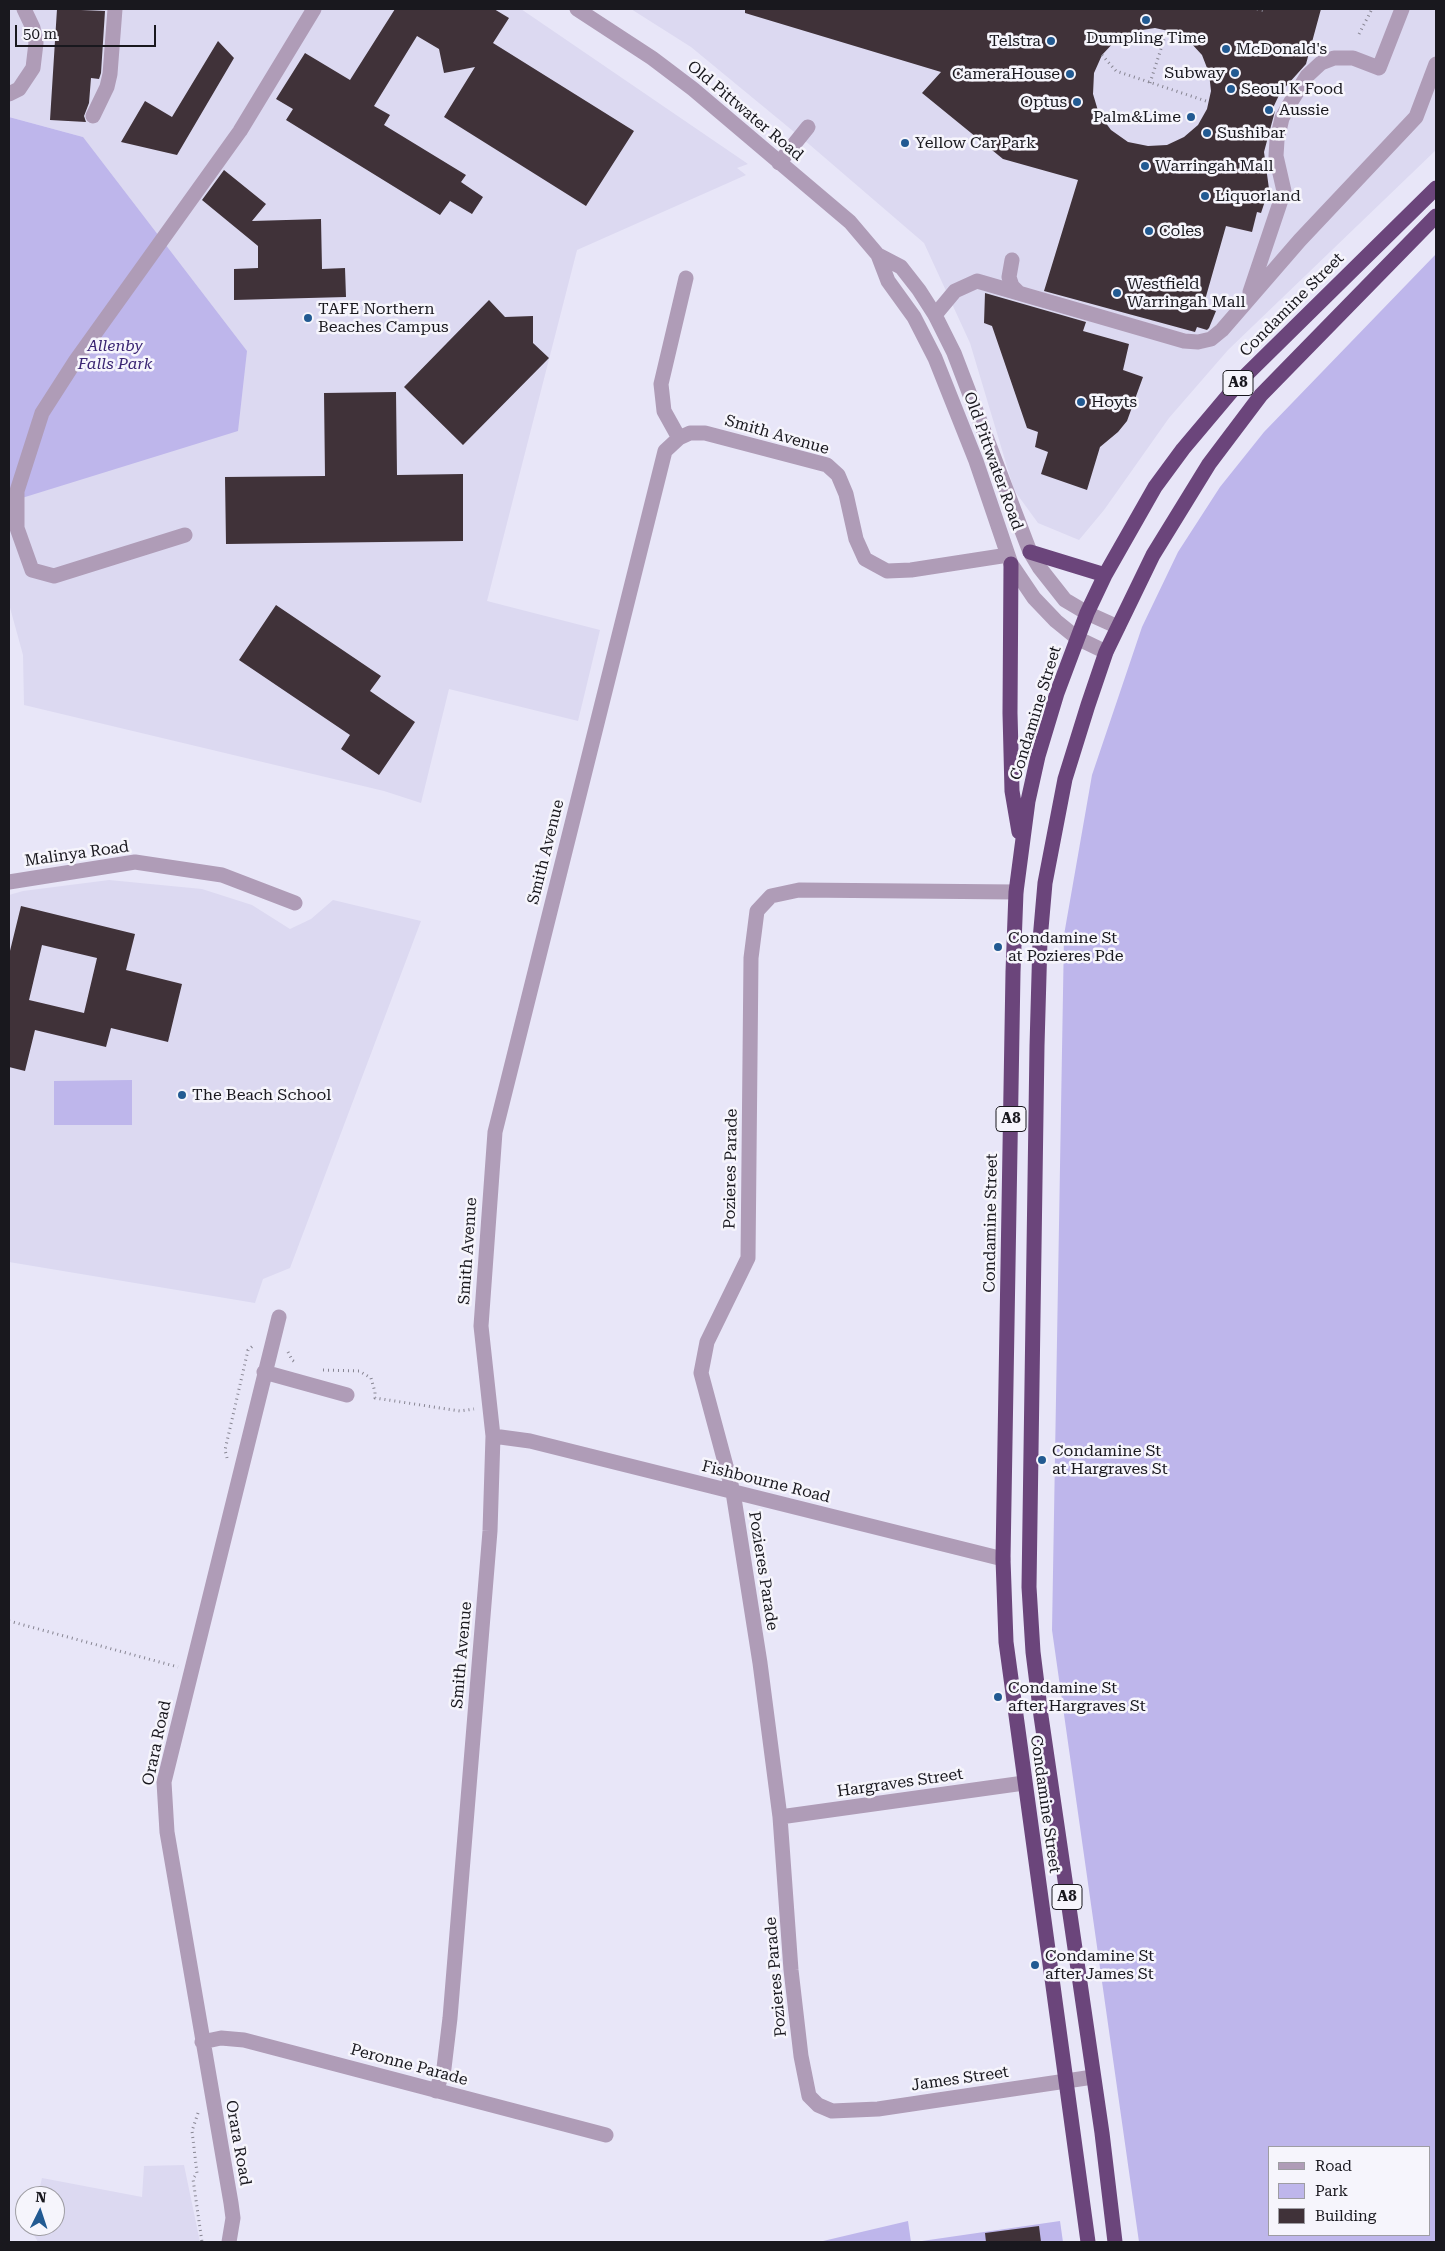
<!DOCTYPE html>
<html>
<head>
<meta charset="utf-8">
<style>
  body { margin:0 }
  #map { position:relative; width:1445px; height:2251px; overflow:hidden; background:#e8e6f8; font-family:"Roboto Serif",serif }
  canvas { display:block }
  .frame { position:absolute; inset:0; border:10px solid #19181e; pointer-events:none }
  .legend { position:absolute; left:1268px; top:2146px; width:162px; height:90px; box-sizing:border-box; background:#f6f5fc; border:1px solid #9e9da3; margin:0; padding:6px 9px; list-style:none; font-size:15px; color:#19181e }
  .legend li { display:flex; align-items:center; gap:10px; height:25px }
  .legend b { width:25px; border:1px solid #9e9da3 }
  .north { position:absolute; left:15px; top:2186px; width:50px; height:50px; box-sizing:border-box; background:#f6f5fc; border:1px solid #9e9da3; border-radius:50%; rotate:4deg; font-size:14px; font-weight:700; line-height:20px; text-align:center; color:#19181e }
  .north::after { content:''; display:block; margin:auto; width:18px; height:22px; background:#225a92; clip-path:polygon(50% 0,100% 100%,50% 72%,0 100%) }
  .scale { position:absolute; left:15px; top:25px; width:141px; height:22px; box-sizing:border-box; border:2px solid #19181e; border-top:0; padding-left:6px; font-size:15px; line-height:18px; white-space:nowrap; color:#19181e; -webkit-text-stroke:4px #f6f5fc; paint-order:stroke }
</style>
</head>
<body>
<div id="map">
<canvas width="1445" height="2251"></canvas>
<div class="frame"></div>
<ul class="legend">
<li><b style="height:6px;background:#af9cb7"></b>Road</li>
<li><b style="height:14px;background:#beb6eb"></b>Park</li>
<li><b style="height:14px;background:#403239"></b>Building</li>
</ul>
<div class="north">N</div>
<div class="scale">50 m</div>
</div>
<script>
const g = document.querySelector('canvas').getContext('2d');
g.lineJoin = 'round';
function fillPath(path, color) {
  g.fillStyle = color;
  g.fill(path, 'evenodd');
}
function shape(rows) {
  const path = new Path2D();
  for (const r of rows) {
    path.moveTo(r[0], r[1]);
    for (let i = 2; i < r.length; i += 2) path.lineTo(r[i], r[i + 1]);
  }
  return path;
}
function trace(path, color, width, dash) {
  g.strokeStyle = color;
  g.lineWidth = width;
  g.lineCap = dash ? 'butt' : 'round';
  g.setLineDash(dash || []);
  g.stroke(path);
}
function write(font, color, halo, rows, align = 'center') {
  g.font = font + ' "Roboto Serif",serif';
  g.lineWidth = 5;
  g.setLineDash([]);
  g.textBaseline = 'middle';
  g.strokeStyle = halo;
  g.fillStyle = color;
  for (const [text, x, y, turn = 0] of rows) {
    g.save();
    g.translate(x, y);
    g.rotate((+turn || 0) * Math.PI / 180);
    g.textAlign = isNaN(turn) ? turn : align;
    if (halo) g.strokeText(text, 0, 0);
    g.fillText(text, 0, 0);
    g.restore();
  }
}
fillPath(shape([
  [9,9,521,9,748,164,737,168,746,175,577,250,487,601,600,630,578,721,449,689,421,803,384,791,24,705,23,655,9,604,9,400,83,137,9,117],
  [631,9,1436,9,1436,150,1228,350,1169,418,1104,510,1079,540,1038,523,1014,490,970,343,924,243,810,145,691,47],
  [109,880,202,889,252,905,290,929,311,919,333,900,421,921,290,1268,263,1279,255,1303,9,1262,9,895,23,891],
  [184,2165,200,2242,38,2242,30,2228,31,2226,55,2226,55,2196,38,2196,42,2178,142,2197,144,2166]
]), '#dcd9f1');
fillPath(shape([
  [9,117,83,137,247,351,238,431,9,502],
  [1436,254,1436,2242,1139,2242,1052,1630,1064,935,1092,775,1142,627,1178,552,1220,487,1264,432],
  [1429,2147,1429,2235,1269,2235,1269,2147],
  [132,1080,132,1125,54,1125,54,1081],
  [908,2221,911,2242,798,2242,823,2241],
  [1060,2221,1063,2242,915,2242]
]), '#beb6eb');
fillPath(shape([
  [57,9,105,11,101,73,99,79,91,78,89,103,84,116,86,122,50,120],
  [395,9,494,9,509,18,493,43,634,131,586,206,444,117,475,67,444,73,439,49,417,36,374,106,390,115,384,125,466,175,461,182,483,197,472,214,450,201,440,215,286,120,293,109,276,99,305,53,350,80],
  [745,9,1321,9,1306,64,1280,93,1272,110,1275,111,1264,152,1269,189,1261,213,1257,212,1252,232,1226,226,1203,307,1216,311,1209,328,1207,330,1197,327,1195,332,1044,291,1078,180,1003,159,922,93,941,72,745,13],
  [1155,28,1173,32,1190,42,1202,55,1209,73,1211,91,1207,109,1198,125,1184,137,1167,145,1148,146,1128,142,1111,130,1099,114,1093,94,1094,73,1102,55,1116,40,1135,31],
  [218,41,234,58,177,155,121,142,145,101,172,117],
  [224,170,266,204,252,221,321,219,322,269,345,268,346,297,234,300,234,269,258,268,258,246,202,200],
  [985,293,1086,322,1083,331,1129,344,1123,370,1143,377,1127,421,1118,432,1100,447,1087,490,1041,474,1048,452,1035,447,1038,432,1027,428,992,326,984,323],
  [489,300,505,317,533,316,533,343,549,358,463,445,404,387],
  [396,392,397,475,463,474,463,541,226,544,225,477,325,476,324,393],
  [276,605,381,676,370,691,415,722,379,775,341,749,350,735,239,660],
  [21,906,135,934,126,970,182,984,168,1042,111,1028,106,1047,35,1030,25,1071,9,1067,9,955],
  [42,945,97,958,84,1013,29,1000],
  [1039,2226,1041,2242,986,2242,985,2233]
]), '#403239');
trace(shape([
  [1257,9,1265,11],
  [1359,34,1372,9],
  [1102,55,1116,71,1209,102],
  [1150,83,1167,30],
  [288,1352,292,1360,295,1362],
  [323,1370,359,1371,371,1378,375,1392,375,1398,460,1411,474,1409],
  [227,1458,225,1450,248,1350,254,1345],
  [9,1621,178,1667],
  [198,2113,192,2131,197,2173,193,2179,202,2242]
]), '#878592', 3, [1, 4]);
trace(shape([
  [577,9,652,58,693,89,850,222,878,255,888,281,914,317,935,358,976,461,1011,564,1034,598,1056,621,1077,638,1106,652],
  [9,94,19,89,33,68,36,43,33,28,24,9],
  [93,116,107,87,110,74,115,9],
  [779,163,808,127],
  [878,255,901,267,919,290,935,315,954,353,1030,552,1039,567,1065,600,1087,613,1118,627],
  [1012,260,1009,277,1012,286,1019,293],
  [1250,292,1284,191,1276,156,1277,140,1282,118,1292,100,1307,76,1321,63,1334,58,1353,58,1379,68,1402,9],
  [935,315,955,291,977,281,1184,341,1198,342,1211,339,1222,330,1300,240,1416,117,1436,64],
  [679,438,664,411,661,384,686,278],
  [185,535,54,576,32,570,17,528,17,491,42,413,76,360,240,131,314,9],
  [9,882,135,862,222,875,295,903],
  [1016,892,799,890,771,896,757,911,751,958,748,1258,707,1342,701,1373,733,1492,760,1663,780,1817,791,1970,801,2056,809,2096,818,2105,832,2111,878,2109,1093,2077],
  [264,1372,347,1395],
  [493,1436,530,1441,1003,1559],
  [780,1817,1024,1783],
  [202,2042,221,2038,244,2040,606,2135],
  [436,2091,444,2068,450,2018,490,1531,493,1436,481,1326,495,1132,665,451,679,438,690,433,705,433,827,465,838,475,846,494,856,539,865,559,887,571,911,570,1008,555],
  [229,2242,233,2218,231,2203,167,1832,164,1782,279,1317]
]), '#af9cb7', 15);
trace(shape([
  [1030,552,1105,575],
  [1011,564,1010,713,1012,791,1019,832],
  [1088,2242,1006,1642,1003,1559,1013,972,1016,892,1028,801,1038,756,1057,693,1087,613,1105,575,1155,487,1183,449,1242,379,1436,188],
  [1115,2242,1102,2133,1041,1716,1033,1652,1029,1587,1037,1046,1040,940,1045,883,1065,779,1088,705,1106,652,1153,555,1209,464,1261,395,1436,216]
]), '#6b457b', 15);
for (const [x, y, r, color] of [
  [1146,20,5,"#225a92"],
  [1051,41,5,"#225a92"],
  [1226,49,5,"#225a92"],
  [1235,73,5,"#225a92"],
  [1070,74,5,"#225a92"],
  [1231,89,5,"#225a92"],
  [1077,102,5,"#225a92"],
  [1269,110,5,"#225a92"],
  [1191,117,5,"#225a92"],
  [1207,133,5,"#225a92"],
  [905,143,5,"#225a92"],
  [1145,166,5,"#225a92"],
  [1205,196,5,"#225a92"],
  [1149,231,5,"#225a92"],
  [1117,293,5,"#225a92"],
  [308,318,5,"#225a92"],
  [1081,402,5,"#225a92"],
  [998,947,5,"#225a92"],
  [182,1095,5,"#225a92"],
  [1042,1460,5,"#225a92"],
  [998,1697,5,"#225a92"],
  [1035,1965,5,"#225a92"]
]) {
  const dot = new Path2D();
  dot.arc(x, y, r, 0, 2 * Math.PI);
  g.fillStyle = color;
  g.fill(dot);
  trace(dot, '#f6f5fc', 2);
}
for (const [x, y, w] of [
  [1238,383,30],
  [1011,1119,30],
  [1067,1897,30]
]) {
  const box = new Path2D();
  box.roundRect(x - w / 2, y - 12.5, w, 25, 4);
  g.fillStyle = '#f6f5fc';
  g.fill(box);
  trace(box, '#19181e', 1);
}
write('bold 15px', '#19181e', null, [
  ["A8",1238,383],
  ["A8",1011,1119],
  ["A8",1067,1897]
]);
write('16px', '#19181e', '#f6f5fc', [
  ["Dumpling Time",1146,38,"center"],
  ["Telstra",1041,41,"right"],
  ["McDonald's",1236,49],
  ["Subway",1225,73,"right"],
  ["CameraHouse",1060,74,"right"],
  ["Seoul K Food",1241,89],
  ["Optus",1067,102,"right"],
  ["Aussie",1279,110],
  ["Palm&Lime",1181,117,"right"],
  ["Sushibar",1217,133],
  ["Yellow Car Park",915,143],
  ["Warringah Mall",1155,166],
  ["Liquorland",1215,196],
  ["Coles",1159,231],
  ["Westfield",1127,284],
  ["Warringah Mall",1127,302],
  ["TAFE Northern",318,309],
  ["Beaches Campus",318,327],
  ["Hoyts",1091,402],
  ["Condamine St",1008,938],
  ["at Pozieres Pde",1008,956],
  ["The Beach School",192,1095],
  ["Condamine St",1052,1451],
  ["at Hargraves St",1052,1469],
  ["Condamine St",1008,1688],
  ["after Hargraves St",1008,1706],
  ["Condamine St",1045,1956],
  ["after James St",1045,1974]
], 'left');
write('16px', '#19181e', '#f6f5fc', [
  ["Old Pittwater Road",745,111,40],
  ["Condamine Street",1292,305,-45],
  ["Smith Avenue",777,435,16],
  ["Old Pittwater Road",993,461,70],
  ["Condamine Street",1036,713,-73],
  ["Smith Avenue",546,852,-76],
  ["Malinya Road",77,854,-8],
  ["Pozieres Parade",731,1169,-89],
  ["Condamine Street",991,1223,-89],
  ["Smith Avenue",468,1251,-86],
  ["Fishbourne Road",766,1482,14],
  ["Pozieres Parade",763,1571,81],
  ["Smith Avenue",462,1655,-85],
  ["Orara Road",157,1743,-78],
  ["Hargraves Street",900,1783,-8],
  ["Condamine Street",1045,1804,82],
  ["Pozieres Parade",776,1977,-95],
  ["Peronne Parade",409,2065,15],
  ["James Street",960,2079,-8],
  ["Orara Road",238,2143,80]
]);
write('italic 16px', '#3b2673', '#f6f5fc', [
  ["Allenby",115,346],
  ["Falls Park",115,364]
]);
</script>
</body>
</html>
